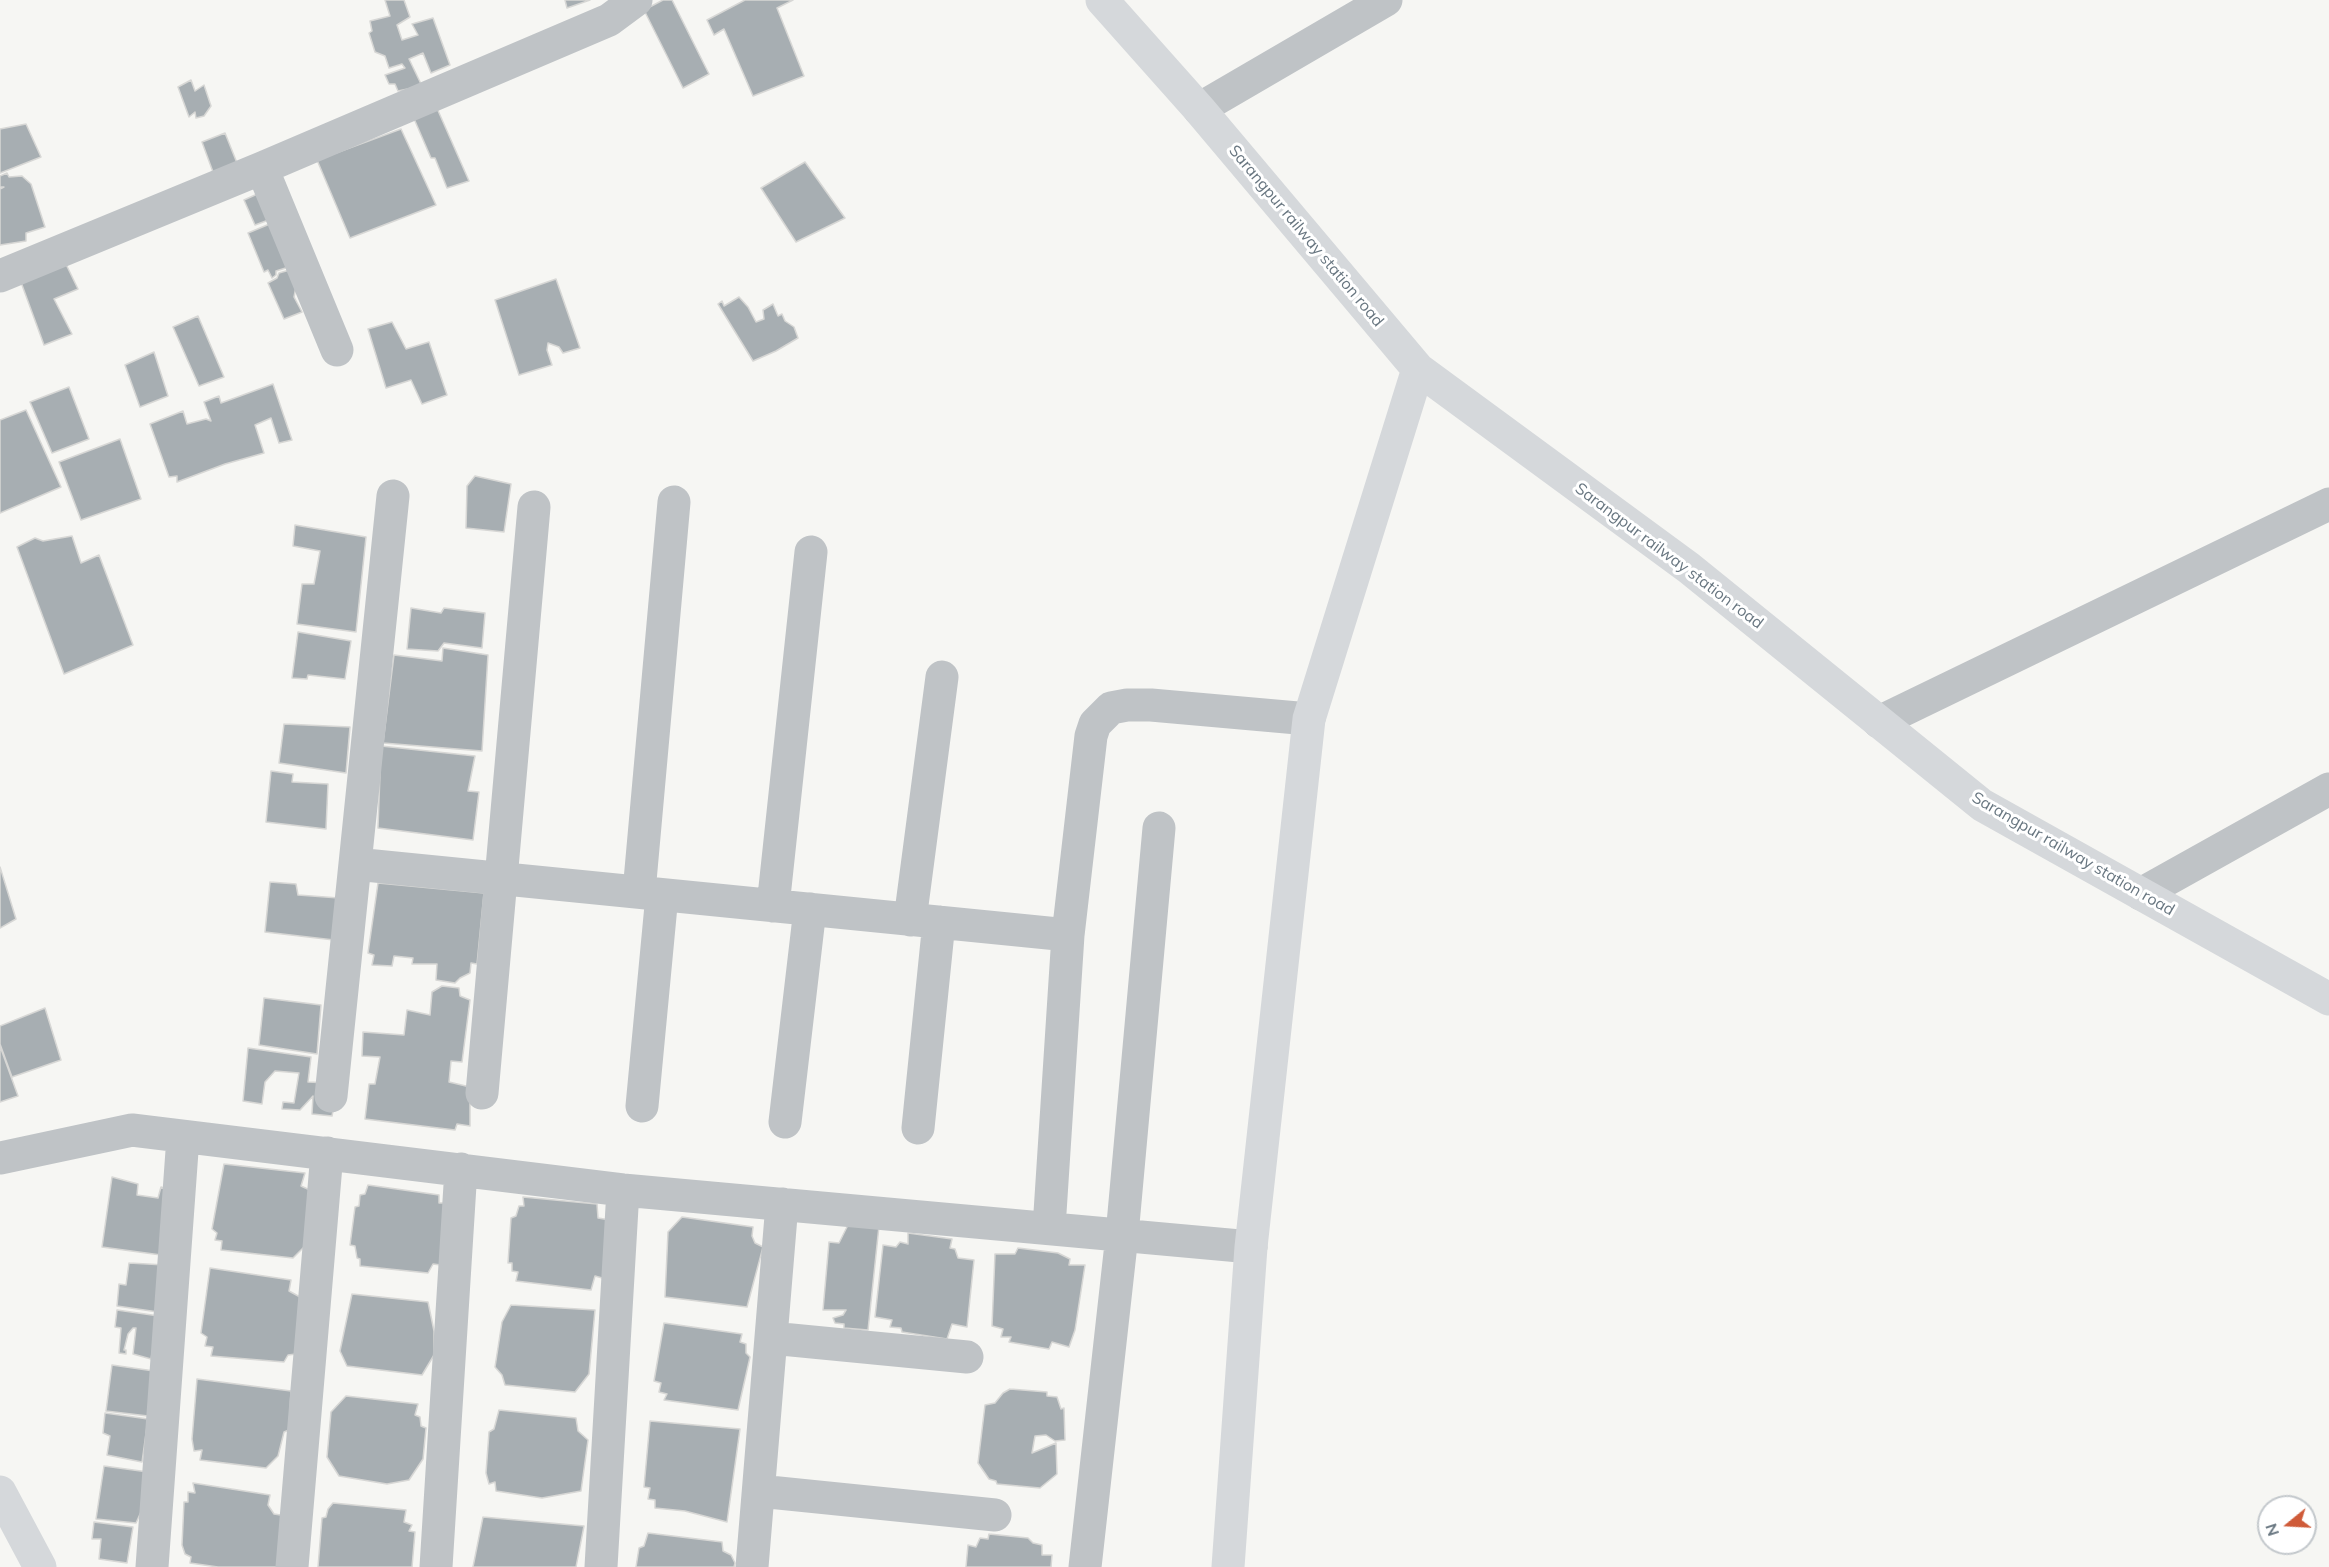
<!DOCTYPE html>
<html>
<head>
<meta charset="utf-8">
<style>
  body { margin:0 }
  #map { position:relative; width:2329px; height:1567px; overflow:hidden; background:#f6f6f3; font-family:Mulish,sans-serif }
  canvas { display:block }
  .north { position:absolute; left:2257px; top:1495px; width:60px; height:60px; box-sizing:border-box; background:#fff; border:2px solid #c3c8cc; border-radius:50%; rotate:252deg; font-size:16px; font-weight:700; line-height:24px; text-align:center; color:#687680 }
  .north::after { content:''; display:block; margin:auto; width:21px; height:27px; background:#cf5b39; clip-path:polygon(50% 0,100% 100%,50% 72%,0 100%) }
</style>
</head>
<body>
<div id="map">
<canvas width="2329" height="1567"></canvas>
<div class="north">N</div>
</div>
<script>
const g = document.querySelector('canvas').getContext('2d');
g.lineJoin = 'round';
function fillPath(path, color) {
  g.fillStyle = color;
  g.fill(path, 'evenodd');
}
function shape(rows) {
  const path = new Path2D();
  for (const r of rows) {
    path.moveTo(r[0], r[1]);
    for (let i = 2; i < r.length; i += 2) path.lineTo(r[i], r[i + 1]);
  }
  return path;
}
function trace(path, color, width, dash) {
  g.strokeStyle = color;
  g.lineWidth = width;
  g.lineCap = dash ? 'butt' : 'round';
  g.setLineDash(dash || []);
  g.stroke(path);
}
function write(font, color, halo, rows, align = 'center') {
  g.font = font + ' Mulish,sans-serif';
  g.lineWidth = 6;
  g.setLineDash([]);
  g.textBaseline = 'middle';
  g.strokeStyle = halo;
  g.fillStyle = color;
  for (const [text, x, y, turn = 0] of rows) {
    g.save();
    g.translate(x, y);
    g.rotate((+turn || 0) * Math.PI / 180);
    g.textAlign = isNaN(turn) ? turn : align;
    if (halo) g.strokeText(text, 0, 0);
    g.fillText(text, 0, 0);
    g.restore();
  }
}
const building = shape([
  [385,0,404,0,410,17,397,25,402,40,418,35,412,24,433,18,450,65,431,73,423,53,409,59,422,86,398,91,395,84,389,84,385,75,405,68,402,64,389,68,385,56,375,52,369,33,372,31,370,21,390,16,385,0],
  [565,0,590,0,567,8,565,0],
  [663,0,672,0,709,74,683,88,644,10,663,0],
  [745,0,793,0,777,8,804,76,753,96,724,29,714,35,707,20,745,0],
  [191,80,195,91,204,85,211,106,204,116,196,118,195,112,189,117,178,87,191,80],
  [436,106,469,181,447,188,435,158,431,158,412,114,436,106],
  [26,124,41,157,0,173,0,129,26,124],
  [401,129,436,205,350,238,317,160,401,129],
  [225,133,237,163,213,172,202,142,225,133],
  [805,162,845,218,796,242,761,188,805,162],
  [7,173,9,177,22,176,31,184,45,227,26,233,26,241,0,245,0,189,4,187,0,187,0,176,7,173],
  [264,191,274,218,255,225,244,200,264,191],
  [272,223,292,266,276,271,276,275,272,278,268,270,264,272,248,233,272,223],
  [62,256,78,289,54,299,72,334,44,345,18,274,62,256],
  [300,267,294,297,302,312,284,319,268,283,277,278,279,273,300,267],
  [556,279,580,348,563,353,559,347,548,343,547,350,552,365,519,375,495,300,556,279],
  [739,297,748,307,756,322,764,319,763,310,773,304,778,316,782,314,785,321,794,327,798,338,776,351,753,361,718,304,722,301,724,306,739,297],
  [198,316,224,377,199,386,173,327,198,316],
  [392,322,406,349,429,342,447,395,422,404,411,380,386,388,368,329,392,322],
  [154,352,168,396,140,407,125,365,154,352],
  [273,384,292,440,279,443,271,418,255,425,264,453,225,464,177,482,177,476,169,477,150,424,183,411,187,424,206,419,211,421,204,402,219,396,221,403,273,384],
  [69,387,89,439,52,453,30,402,69,387],
  [26,410,61,487,0,513,0,420,26,410],
  [120,439,141,499,81,520,59,462,120,439],
  [475,476,511,484,504,532,466,528,467,486,475,476],
  [295,525,366,537,356,632,297,624,302,584,314,584,320,551,293,546,295,525],
  [72,536,81,563,99,555,133,645,64,674,17,547,35,538,43,541,72,536],
  [411,608,441,613,444,608,485,613,482,648,444,643,438,651,407,649,411,608],
  [298,632,351,641,345,679,308,675,307,679,292,678,298,632],
  [443,648,488,655,482,751,383,743,394,655,442,661,443,648],
  [284,724,350,727,346,773,279,763,284,724],
  [381,746,475,756,468,791,479,792,473,840,378,828,381,746],
  [271,771,293,774,292,782,328,784,326,829,266,822,271,771],
  [0,867,16,919,0,928,0,867],
  [270,882,296,884,298,895,339,898,334,940,265,932,270,882],
  [378,883,484,893,477,964,471,963,470,973,460,978,455,983,436,980,437,964,412,964,413,958,394,956,392,966,372,965,374,955,368,953,378,883],
  [442,986,459,988,460,996,470,1000,462,1062,451,1061,449,1082,470,1087,470,1126,457,1124,455,1130,365,1119,369,1084,375,1084,380,1057,362,1056,363,1032,404,1035,407,1010,430,1015,432,992,442,986],
  [264,998,321,1005,317,1054,259,1045,264,998],
  [45,1008,61,1060,12,1077,0,1044,0,1026,45,1008],
  [0,1046,18,1096,0,1102,0,1046],
  [248,1048,311,1057,308,1082,329,1083,335,1100,332,1116,312,1114,313,1096,300,1110,282,1109,283,1102,294,1103,299,1073,275,1071,265,1082,262,1104,243,1101,248,1048],
  [224,1164,305,1173,301,1186,312,1191,308,1243,293,1258,221,1250,222,1241,215,1240,217,1233,212,1229,224,1164],
  [112,1177,138,1184,137,1195,158,1198,161,1187,169,1190,161,1255,102,1247,112,1177],
  [368,1185,439,1195,439,1203,444,1203,441,1265,433,1264,428,1273,360,1266,360,1259,357,1258,355,1246,350,1245,355,1207,359,1206,360,1195,365,1194,368,1185],
  [523,1197,597,1204,598,1218,610,1220,606,1279,595,1276,591,1290,516,1281,518,1272,512,1271,512,1263,508,1263,511,1218,516,1216,519,1206,524,1206,523,1197],
  [682,1217,753,1227,752,1236,755,1243,763,1247,747,1307,665,1297,668,1232,682,1217],
  [850,1221,879,1226,868,1330,844,1328,844,1324,835,1323,833,1318,843,1315,846,1310,823,1310,829,1242,839,1243,850,1221],
  [908,1233,952,1239,950,1248,955,1249,958,1258,974,1260,967,1327,952,1324,947,1339,902,1332,901,1328,890,1327,892,1320,875,1317,883,1245,896,1247,900,1242,908,1244,908,1233],
  [1018,1248,1058,1253,1070,1259,1069,1265,1085,1265,1075,1330,1069,1347,1052,1342,1049,1349,1009,1342,1011,1337,1001,1337,1003,1329,992,1326,995,1254,1015,1254,1018,1248],
  [129,1263,165,1265,158,1312,117,1306,119,1284,126,1285,129,1263],
  [210,1268,291,1280,289,1291,300,1297,296,1354,288,1355,284,1362,211,1356,213,1347,205,1346,207,1337,201,1333,210,1268],
  [352,1294,428,1302,434,1331,434,1355,422,1375,347,1366,340,1351,352,1294],
  [511,1305,595,1310,589,1374,575,1392,505,1385,502,1375,495,1367,502,1322,511,1305],
  [117,1310,159,1316,151,1359,133,1354,136,1328,133,1328,128,1334,124,1350,126,1350,126,1354,119,1353,121,1328,115,1327,117,1310],
  [664,1323,742,1334,740,1342,746,1344,746,1353,750,1357,738,1410,664,1400,667,1394,659,1392,661,1383,654,1381,664,1323],
  [112,1365,154,1371,148,1416,106,1411,112,1365],
  [197,1379,291,1391,289,1430,284,1432,278,1456,266,1468,200,1460,202,1450,194,1451,192,1439,197,1379],
  [1010,1389,1047,1392,1047,1396,1057,1397,1061,1409,1064,1408,1065,1440,1055,1441,1046,1435,1035,1436,1032,1453,1056,1443,1057,1474,1040,1488,997,1484,996,1481,989,1479,978,1463,985,1405,995,1403,1003,1393,1010,1389],
  [346,1396,418,1404,415,1415,420,1417,421,1426,426,1428,423,1459,409,1480,387,1484,339,1476,327,1457,331,1412,346,1396],
  [499,1410,576,1418,578,1431,588,1440,581,1491,542,1498,496,1491,495,1482,489,1484,486,1473,489,1432,494,1429,499,1410],
  [105,1413,148,1419,142,1462,107,1455,110,1436,103,1433,105,1413],
  [650,1421,740,1429,727,1522,685,1511,655,1508,655,1500,648,1499,650,1488,644,1487,650,1421],
  [104,1466,148,1472,145,1503,136,1523,96,1519,104,1466],
  [193,1483,270,1495,268,1505,274,1514,287,1516,277,1567,218,1567,190,1563,191,1557,185,1554,182,1545,184,1502,188,1502,188,1492,195,1493,193,1483],
  [333,1503,406,1510,404,1522,412,1525,409,1531,415,1532,412,1567,318,1567,322,1518,326,1517,328,1509,333,1503],
  [483,1517,584,1526,576,1567,473,1567,483,1517],
  [94,1522,133,1527,127,1563,99,1559,101,1539,92,1539,94,1522],
  [648,1533,722,1542,723,1551,731,1555,735,1563,734,1567,636,1567,639,1548,644,1546,648,1533],
  [989,1534,1028,1538,1033,1543,1042,1545,1042,1555,1052,1555,1051,1567,966,1567,968,1545,976,1547,980,1538,988,1539,989,1534]
]);
fillPath(building, '#a7aeb2');
trace(building, '#d7d7d5', 1.5);
trace(shape([
  [1199,109,1386,0],
  [262,168,337,350],
  [0,276,262,168,609,20,636,0],
  [1879,722,2329,504],
  [355,864,1068,935],
  [639,892,674,502],
  [2141,894,2329,789],
  [773,906,811,552],
  [910,920,942,677],
  [482,1093,534,507],
  [331,1096,393,496],
  [642,1106,662,895],
  [785,1122,810,909],
  [918,1128,939,922],
  [0,1158,132,1130,623,1190,1251,1247],
  [1049,1228,1068,935,1091,736,1095,724,1111,708,1127,705,1151,705,1309,719],
  [771,1338,967,1357],
  [759,1491,995,1515],
  [152,1567,183,1137],
  [292,1567,327,1153],
  [436,1567,461,1169],
  [601,1567,623,1190],
  [752,1567,782,1204],
  [1085,1567,1122,1235,1159,828]
]), '#bfc3c6', 33);
trace(shape([
  [1102,0,1199,109,1418,369,1689,568,1982,805,2329,999],
  [0,1492,40,1567],
  [1228,1567,1251,1247,1309,719,1418,369]
]), '#d5d8db', 33);
write('16px', '#687680', '#fff', [
  ["Sarangpur railway station road",1306,236,50],
  ["Sarangpur railway station road",1669,556,37],
  ["Sarangpur railway station road",2073,854,30]
]);
</script>
</body>
</html>
